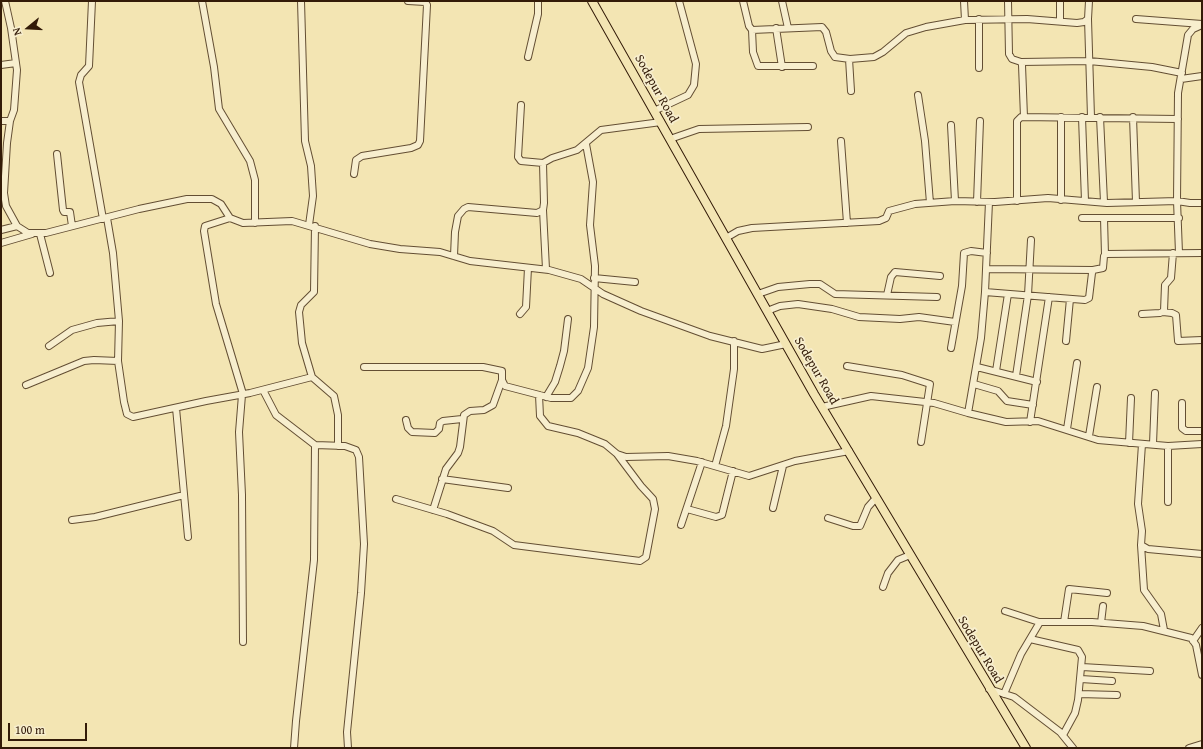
<!DOCTYPE html>
<html>
<head>
<meta charset="utf-8">
<style>
  body { margin:0 }
  #map { position:relative; width:1203px; height:749px; overflow:hidden; background:#f3e5b3; font-family:"Gentium Book Plus",serif }
  canvas { display:block }
  .frame { position:absolute; inset:0; border:2px solid #331b08; pointer-events:none }
  .north { position:absolute; left:8px; top:8px; width:40px; height:40px; -webkit-text-stroke:3px #f7eece; paint-order:stroke; rotate:252deg; font-size:11px; font-weight:700; line-height:16px; text-align:center; color:#331b08 }
  .north::after { content:''; display:block; margin:auto; width:14px; height:18px; background:#331b08; clip-path:polygon(50% 0,100% 100%,50% 72%,0 100%) }
  .scale { position:absolute; left:8px; top:723px; width:79px; height:18px; box-sizing:border-box; border:2px solid #331b08; border-top:0; padding-left:5px; font-size:12px; line-height:14px; white-space:nowrap; color:#331b08; -webkit-text-stroke:3px #f7eece; paint-order:stroke }
</style>
</head>
<body>
<div id="map">
<canvas width="1203" height="749"></canvas>
<div class="frame"></div>
<div class="north">N</div>
<div class="scale">100 m</div>
</div>
<script>
const g = document.querySelector('canvas').getContext('2d');
g.lineJoin = 'round';
function shape(rows) {
  const path = new Path2D();
  for (const r of rows) {
    path.moveTo(r[0], r[1]);
    for (let i = 2; i < r.length; i += 2) path.lineTo(r[i], r[i + 1]);
  }
  return path;
}
function trace(path, color, width, dash) {
  g.strokeStyle = color;
  g.lineWidth = width;
  g.lineCap = dash ? 'butt' : 'round';
  g.setLineDash(dash || []);
  g.stroke(path);
}
function write(font, color, halo, rows, align = 'center') {
  g.font = font + ' "Gentium Book Plus",serif';
  g.lineWidth = 3.5;
  g.setLineDash([]);
  g.textBaseline = 'middle';
  g.strokeStyle = halo;
  g.fillStyle = color;
  for (const [text, x, y, turn = 0] of rows) {
    g.save();
    g.translate(x, y);
    g.rotate((+turn || 0) * Math.PI / 180);
    g.textAlign = isNaN(turn) ? turn : align;
    if (halo) g.strokeText(text, 0, 0);
    g.fillText(text, 0, 0);
    g.restore();
  }
}
const minor = shape([
  [5,1,11,28,17,70,14,110,10,121,7,143,4,193,6,206,17,226,28,233,46,233,139,209,187,199,212,199,221,204,230,218,243,223,292,221,370,244,400,249,440,252,470,261,549,270,581,279,603,294,641,311,710,336,762,349,786,344],
  [92,1,89,66,81,75,79,82,103,219],
  [202,1,214,67,219,109,250,161,255,180,255,223],
  [301,1,305,141,311,166,313,196,309,225],
  [743,1,749,26,752,30,822,27,826,32,831,51,835,57,850,59,874,57,883,52,906,33,926,27,965,20,1027,19,1077,23,1084,22,1088,19,1089,1],
  [782,1,788,28],
  [964,1,965,20],
  [1008,1,1009,54,1012,59,1021,62,1022,65,1024,117],
  [1088,19,1091,117],
  [1136,19,1202,24],
  [1060,21,1060,1],
  [776,28,782,67],
  [752,30,753,52,758,66,813,66],
  [528,57,538,14,538,1],
  [849,59,851,91],
  [1021,62,1089,61,1152,67,1182,73],
  [1,65,16,63],
  [979,68,979,19],
  [1181,79,1202,76],
  [918,95,925,141,930,203],
  [521,105,518,157,521,161,543,163],
  [654,111,688,95,694,85,696,64,679,1],
  [1061,117,1061,200],
  [1082,117,1085,201],
  [1100,117,1104,202],
  [1133,117,1136,202],
  [1,121,10,121],
  [951,125,955,201],
  [670,139,699,129,808,127],
  [841,141,847,223],
  [57,154,63,210,64,212,70,212,72,226],
  [354,174,356,160,362,156,411,148,418,145,420,141,427,5,425,2,408,1],
  [1017,201,1017,121,1021,117,1178,119],
  [977,202,980,121],
  [543,210,546,269],
  [107,218,113,253,119,321,118,361,124,402,127,414,133,417,206,401,250,393,312,377,302,343,299,312,301,305,314,292,315,226],
  [230,218,205,226,204,231,216,304,243,394],
  [1082,218,1179,218],
  [1104,218,1105,255],
  [1,230,17,226],
  [40,234,50,273],
  [726,238,738,231,752,228,879,221,886,218,889,211,915,204,955,201,995,202,1048,198,1107,203,1177,201,1178,93,1188,35,1193,29,1202,25],
  [1,243,32,234],
  [1179,253,1177,201,1190,203,1202,203],
  [1202,253,1106,254,1104,256,1103,268,1093,270,1092,273,1089,298,1085,300,985,292,981,338,968,413,1006,422,1038,421,1098,440,1168,446,1202,444],
  [454,256,455,232,458,216,464,209,468,207,537,213,543,210,544,203,543,163,552,158,577,150,601,130,661,122],
  [986,269,1093,270],
  [594,278,635,282],
  [985,292,989,202],
  [758,294,778,287,810,284,820,284,835,294,937,297],
  [887,295,891,277,895,272,940,276],
  [767,311,780,306,798,304,832,309,859,317,900,319,919,317,955,322],
  [1163,312,1172,313,1176,315,1178,341,1202,340],
  [520,314,526,307,528,268],
  [1142,314,1160,313,1164,311,1165,285,1171,278,1173,253],
  [1066,341,1070,299],
  [49,346,72,330,97,323,119,321],
  [951,348,962,286,964,253,971,251,987,253],
  [847,366,902,375,930,384,921,442],
  [364,367,483,367,502,371,502,380,505,386,551,398,571,398,578,391,588,368,594,327,595,266,590,225,593,182,586,144],
  [977,367,1037,382],
  [996,371,1008,294],
  [1016,376,1028,295,1031,240],
  [312,377,334,396,338,415,338,446],
  [974,384,998,391,1007,401,1033,405],
  [26,385,84,361,94,360,118,361],
  [263,390,276,415,315,445,345,446,356,450,359,457,364,544,361,593,347,732,348,748],
  [242,395,239,432,242,495,243,642],
  [539,395,540,416,548,426,578,433,605,444,617,454,626,457,668,456,697,461,749,476,795,461,849,451],
  [546,397,555,382,560,366,564,351,568,319],
  [1182,403,1182,428,1186,431,1202,431],
  [822,407,871,396,934,403,968,413],
  [176,408,188,537],
  [406,420,408,428,412,432,435,433,439,429,440,423,443,421,462,419],
  [1030,422,1049,297],
  [1067,429,1077,363],
  [1089,436,1097,387],
  [1129,443,1131,398],
  [1142,444,1138,504,1142,531,1141,545,1148,549,1202,554],
  [1153,444,1155,393],
  [715,466,726,426,734,369,734,341],
  [442,479,508,488],
  [396,499,447,514,493,531,514,545,640,561,646,557,655,509,653,499,641,486,617,454],
  [1168,502,1168,446],
  [773,508,783,466],
  [687,509,716,517,722,515,733,471],
  [433,510,446,469,458,453,460,447,464,415,470,411,484,410,493,405,502,380],
  [828,518,853,526,860,526,868,507,876,498],
  [72,520,95,517,184,495],
  [681,525,702,462],
  [1141,545,1144,590,1161,614,1164,630],
  [883,587,888,573,898,560,910,555],
  [1005,611,1039,622],
  [1064,622,1069,589,1107,593],
  [1101,623,1103,606],
  [1030,639,1078,650,1082,657,1078,700,1075,713,1063,735],
  [1193,641,1202,628],
  [1082,667,1150,671],
  [1081,679,1112,681],
  [989,689,1014,697,1060,732,1073,748],
  [1004,694,1021,654,1040,622,1092,622,1143,626,1191,638,1196,645,1202,675],
  [1079,694,1117,695],
  [294,748,296,721,314,560,315,445],
  [1189,748,1202,744]
]);
const major = shape([
  [592,1,814,394,1026,748]
]);
trace(minor, '#634e33', 8);
trace(major, '#331b08', 10);
trace(minor, '#f7eece', 6);
trace(major, '#f3e5b3', 8);
write('13px', '#331b08', '#f7eece', [
  ["Sodepur Road",656,89,61],
  ["Sodepur Road",816,371,60],
  ["Sodepur Road",980,650,59]
]);
</script>
</body>
</html>
